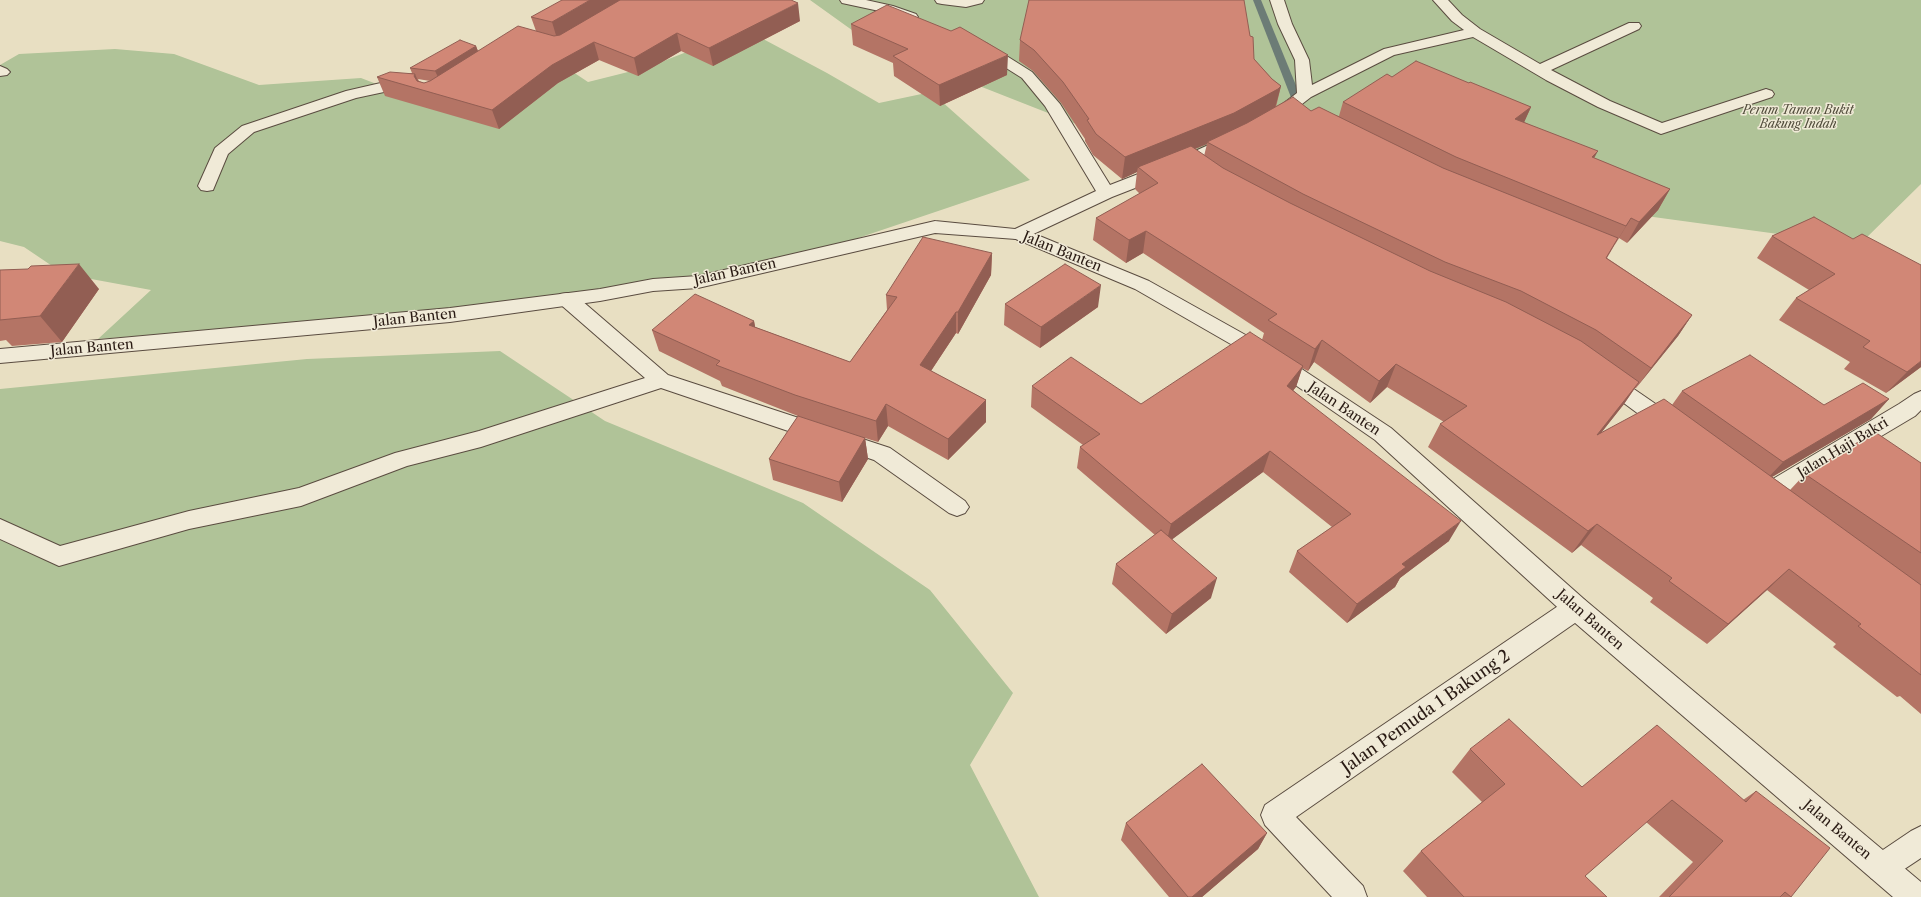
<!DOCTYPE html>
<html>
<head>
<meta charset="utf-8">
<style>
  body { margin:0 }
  canvas { display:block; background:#e8dfc2 }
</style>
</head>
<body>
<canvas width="1921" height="897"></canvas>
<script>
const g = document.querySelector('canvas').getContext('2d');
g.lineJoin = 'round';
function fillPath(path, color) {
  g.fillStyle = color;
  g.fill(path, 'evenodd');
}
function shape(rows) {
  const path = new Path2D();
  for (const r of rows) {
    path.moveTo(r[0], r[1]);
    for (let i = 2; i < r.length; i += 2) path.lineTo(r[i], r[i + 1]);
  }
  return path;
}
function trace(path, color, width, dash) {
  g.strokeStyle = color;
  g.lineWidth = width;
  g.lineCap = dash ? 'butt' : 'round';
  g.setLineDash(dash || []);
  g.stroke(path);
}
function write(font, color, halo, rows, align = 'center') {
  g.font = font + ' "Libre Caslon Text",serif';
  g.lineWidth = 3;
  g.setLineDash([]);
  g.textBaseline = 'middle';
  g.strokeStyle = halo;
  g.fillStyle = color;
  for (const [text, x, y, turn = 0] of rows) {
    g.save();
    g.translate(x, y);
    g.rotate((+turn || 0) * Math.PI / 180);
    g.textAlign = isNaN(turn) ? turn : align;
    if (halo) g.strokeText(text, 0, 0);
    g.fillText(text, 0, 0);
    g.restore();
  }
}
fillPath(shape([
  [810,0,1921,0,1921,184,1859,245,1132,146,870,43],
  [750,32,827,73,879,103,931,92,1030,180,796,259,552,299,355,319,98,339,151,290,64,274,24,247,0,241,0,65,19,54,115,49,174,54,259,85,361,78,428,104,561,64,588,82,648,67,715,41],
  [500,351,605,421,803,503,930,590,1013,693,970,765,1039,897,0,897,0,389,307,359]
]), '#b0c398');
fillPath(shape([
  [1253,0,1261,0,1302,100,1300,102,1294,102,1292,100,1253,0]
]), '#6c7c76');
const minor = shape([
  [840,0,866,0,893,6,916,14,918,17,916,20,911,21,884,12,842,3,840,0],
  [935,0,984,0,982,3,966,7,942,4,937,3,935,0],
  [1270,0,1284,0,1292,24,1309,60,1312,85,1384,49,1464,30,1452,21,1433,0,1448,0,1462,15,1480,29,1540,64,1629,23,1639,23,1641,26,1639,29,1551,70,1610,101,1662,123,1760,91,1766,89,1772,91,1774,94,1772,97,1661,134,1598,107,1546,80,1473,37,1394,55,1311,97,1279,122,1273,124,1267,122,1265,119,1267,116,1297,93,1295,60,1278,24,1270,0],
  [981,42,986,43,1032,72,1060,104,1110,185,1182,157,1226,137,1232,135,1238,137,1240,140,1238,143,1194,165,1112,197,1025,238,1019,240,1013,238,1010,234,1013,230,1096,191,1045,106,1022,78,976,49,974,46,976,43,981,42],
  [0,66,7,69,10,72,7,75,0,76,0,66],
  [398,79,415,82,418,85,415,88,410,90,398,89,356,98,254,132,228,154,213,190,207,191,201,190,198,186,215,148,242,126,346,91,398,79],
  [567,293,574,294,668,375,890,448,965,501,969,507,965,513,957,516,949,513,874,460,661,388,481,447,407,466,301,506,189,529,59,566,0,539,0,519,60,546,189,511,299,488,395,453,479,431,645,378,560,304,557,299,560,294,567,293],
  [1605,372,1612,374,1679,420,1682,426,1679,432,1671,434,1663,432,1598,384,1595,379,1598,374,1605,372],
  [1921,391,1921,410,1915,416,1772,501,1764,504,1756,501,1753,495,1756,489,1899,404,1914,394,1921,391],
  [1576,597,1585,600,1588,608,1585,616,1296,817,1363,886,1367,897,1332,897,1265,825,1261,815,1265,805,1567,600,1576,597],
  [1921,826,1921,858,1891,878,1881,883,1871,878,1866,868,1871,858,1911,831,1921,826]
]);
const tertiary = shape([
  [935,221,1025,230,1149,281,1276,352,1391,428,1585,600,1921,882,1921,897,1893,897,1567,616,1375,440,1262,362,1135,289,1016,239,935,233,698,288,653,291,600,301,450,322,0,363,0,349,450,308,600,289,653,279,698,276,935,221]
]);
trace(minor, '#5a4c40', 2);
trace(tertiary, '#5a4c40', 2);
fillPath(minor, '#f0ead7');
fillPath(tertiary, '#f0ead7');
fillPath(shape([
  [531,17,800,21,713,66,681,51,638,76,599,60,558,83,499,129,385,96,377,77,412,73,410,68,476,46,478,51,536,31],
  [418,79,430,81,424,83,419,81],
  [851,24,1007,75,940,106,894,76,893,63,853,45],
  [1250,36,1254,59,1272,79,1281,86,1276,107,1311,111,1339,116,1343,102,1392,77,1469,83,1531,107,1524,122,1594,158,1670,189,1658,210,1627,243,1619,238,1614,246,1607,258,1692,315,1678,336,1636,388,1635,388,1624,404,1601,433,1672,405,1682,391,1824,405,1889,399,1871,419,1772,477,1790,490,1805,474,1921,463,1921,714,1900,696,1897,697,1833,647,1836,644,1767,590,1707,644,1650,602,1653,598,1581,545,1572,553,1428,447,1440,424,1444,422,1387,387,1370,403,1314,362,1308,371,1302,368,1296,387,1293,390,1449,541,1400,578,1395,587,1347,623,1289,572,1297,551,1332,527,1263,472,1172,539,1211,598,1166,634,1112,584,1116,564,1155,535,1077,468,1080,447,1083,445,1031,407,1032,386,1141,404,1262,340,1264,333,1143,253,1126,263,1093,240,1096,218,1140,194,1135,189,1137,172,1122,179,1093,155,1085,141,1085,139,1061,103,1033,71,1019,61,1020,40],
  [1207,144,1204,156,1195,149],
  [1814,217,1921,367,1886,393,1844,369,1850,362,1779,320,1796,298,1809,290,1757,258,1772,236],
  [992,253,991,275,958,334,956,333,931,371,986,400,986,422,948,460,888,426,878,442,865,438,868,459,842,502,773,480,769,459,798,416,722,386,720,381,659,351,652,330,754,321,755,327,850,362,887,310,886,295],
  [0,270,99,289,62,342,12,346,6,340,0,341],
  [1005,304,1098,307,1040,348,1004,325],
  [1470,749,1582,787,1743,800,1756,791,1791,897,1659,897,1693,862,1646,822,1585,876,1607,897,1427,897,1403,871,1421,851,1482,802,1452,772],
  [1126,823,1267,833,1258,849,1202,897,1169,897,1121,840]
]), '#b47465');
fillPath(shape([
  [590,0,632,0,558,42,552,22],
  [798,3,800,21,713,66,709,48],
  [677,33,681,51,638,76,634,58],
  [594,42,599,60,558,83,499,129,492,110,552,65],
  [476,46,480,57,440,81,435,71],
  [1008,55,1007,75,940,106,939,85],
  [415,74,422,90,414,76],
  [1281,86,1275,108,1273,111,1207,142,1207,144,1142,170,1138,167,1137,172,1122,179,1125,157],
  [1531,107,1522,127,1515,119],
  [1598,151,1587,171,1592,157],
  [1670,189,1658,210,1627,243,1639,222],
  [1631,218,1619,238,1614,246,1626,226],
  [1146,231,1143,253,1126,263,1129,240],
  [992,253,991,275,958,334,958,312],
  [79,264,99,289,62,342,40,316],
  [1101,285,1098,307,1040,348,1041,327],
  [956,312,956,333,921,386,920,365],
  [1692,315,1678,336,1636,388,1651,368],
  [754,321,758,342,749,325],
  [1322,340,1314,362,1308,371,1315,349],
  [1921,361,1921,367,1886,393,1907,372],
  [1396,364,1387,387,1370,403,1379,381],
  [1303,366,1296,387,1280,407,1287,386],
  [1639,382,1624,404,1582,457,1597,435],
  [1889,399,1871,419,1765,481,1783,462],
  [986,400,986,422,948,460,948,439],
  [886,404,888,426,878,442,876,421],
  [865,438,868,459,842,502,839,482],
  [1270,451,1263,472,1166,544,1171,524],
  [1461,521,1449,541,1400,578,1395,587,1347,623,1357,604,1402,564],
  [1597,524,1581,545,1572,553,1588,531],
  [1789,569,1767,590,1707,644,1728,624],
  [1217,578,1211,598,1166,634,1172,614],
  [1267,833,1258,849,1202,897,1192,897]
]), '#925e53');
const building = shape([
  [562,0,590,0,552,22,531,17,562,0],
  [620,0,791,0,798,3,709,48,677,33,634,58,594,42,552,65,492,110,377,77,390,72,415,74,414,76,417,81,424,83,430,81,518,26,554,36,560,35,620,0],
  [1029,0,1244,0,1250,36,1253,37,1254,59,1272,79,1281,86,1278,89,1234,113,1125,157,1096,134,1087,120,1089,119,1063,82,1034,50,1020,40,1029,0],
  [887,5,951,31,960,27,1008,55,939,85,893,56,908,49,851,24,887,5],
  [460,40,476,46,435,71,410,68,460,40],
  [1416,61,1469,83,1470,82,1531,107,1515,119,1598,151,1592,157,1670,189,1639,222,1631,218,1626,226,1456,157,1343,102,1387,74,1392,77,1416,61],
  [1293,97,1311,111,1319,107,1443,168,1618,238,1606,258,1692,315,1651,368,1596,330,1521,291,1445,262,1303,194,1207,142,1247,123,1293,97],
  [1191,146,1223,168,1290,203,1430,271,1506,302,1581,341,1639,382,1597,435,1664,399,1921,585,1921,675,1858,626,1861,624,1789,569,1728,624,1669,581,1672,578,1597,524,1588,531,1440,424,1467,406,1396,364,1379,381,1322,340,1315,349,1268,320,1277,314,1146,231,1129,240,1096,218,1158,183,1138,167,1191,146],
  [1814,217,1853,239,1862,234,1921,265,1921,361,1907,372,1863,347,1870,341,1796,298,1835,274,1772,236,1814,217],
  [923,237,992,253,958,312,956,312,920,365,986,400,948,439,886,404,876,421,795,395,716,365,720,361,652,330,695,294,754,321,749,325,850,362,897,297,886,295,923,237],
  [79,264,40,316,0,320,0,270,28,269,31,266,79,264],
  [1065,264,1101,285,1041,327,1005,304,1065,264],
  [1250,332,1303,366,1287,386,1461,521,1402,564,1406,567,1357,604,1297,551,1351,514,1270,451,1171,524,1080,447,1100,434,1032,386,1071,357,1141,404,1250,332],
  [1750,355,1824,405,1863,383,1889,399,1783,462,1682,391,1750,355],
  [798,416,865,438,839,482,769,459,798,416],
  [1875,432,1921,463,1921,553,1805,474,1875,432],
  [1161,530,1217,578,1172,614,1116,564,1161,530],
  [1509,719,1582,787,1657,725,1746,802,1756,791,1830,848,1791,897,1785,892,1780,897,1669,897,1723,841,1672,800,1585,876,1607,897,1464,897,1421,851,1505,784,1470,749,1509,719],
  [1202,764,1267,833,1192,897,1188,897,1126,823,1202,764]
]);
fillPath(building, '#d18776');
trace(building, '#925e53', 1);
write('italic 12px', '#524d3c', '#f0ead7', [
  ["Perum Taman Bukit",1798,111],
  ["Bakung Indah",1798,125]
]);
write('14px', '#2a1b14', '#f0ead7', [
  ["Jalan Banten",1062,252,22],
  ["Jalan Banten",735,272,-12],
  ["Jalan Banten",415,318,-6],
  ["Jalan Banten",92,348,-5],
  ["Jalan Banten",1344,409,34],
  ["Jalan Haji Bakri",1843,448,-31],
  ["Jalan Banten",1590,620,41],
  ["Jalan Banten",1837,830,40]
]);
write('17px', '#2a1b14', '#f0ead7', [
  ["Jalan Pemuda 1 Bakung 2",1426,712,-35]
]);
</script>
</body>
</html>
